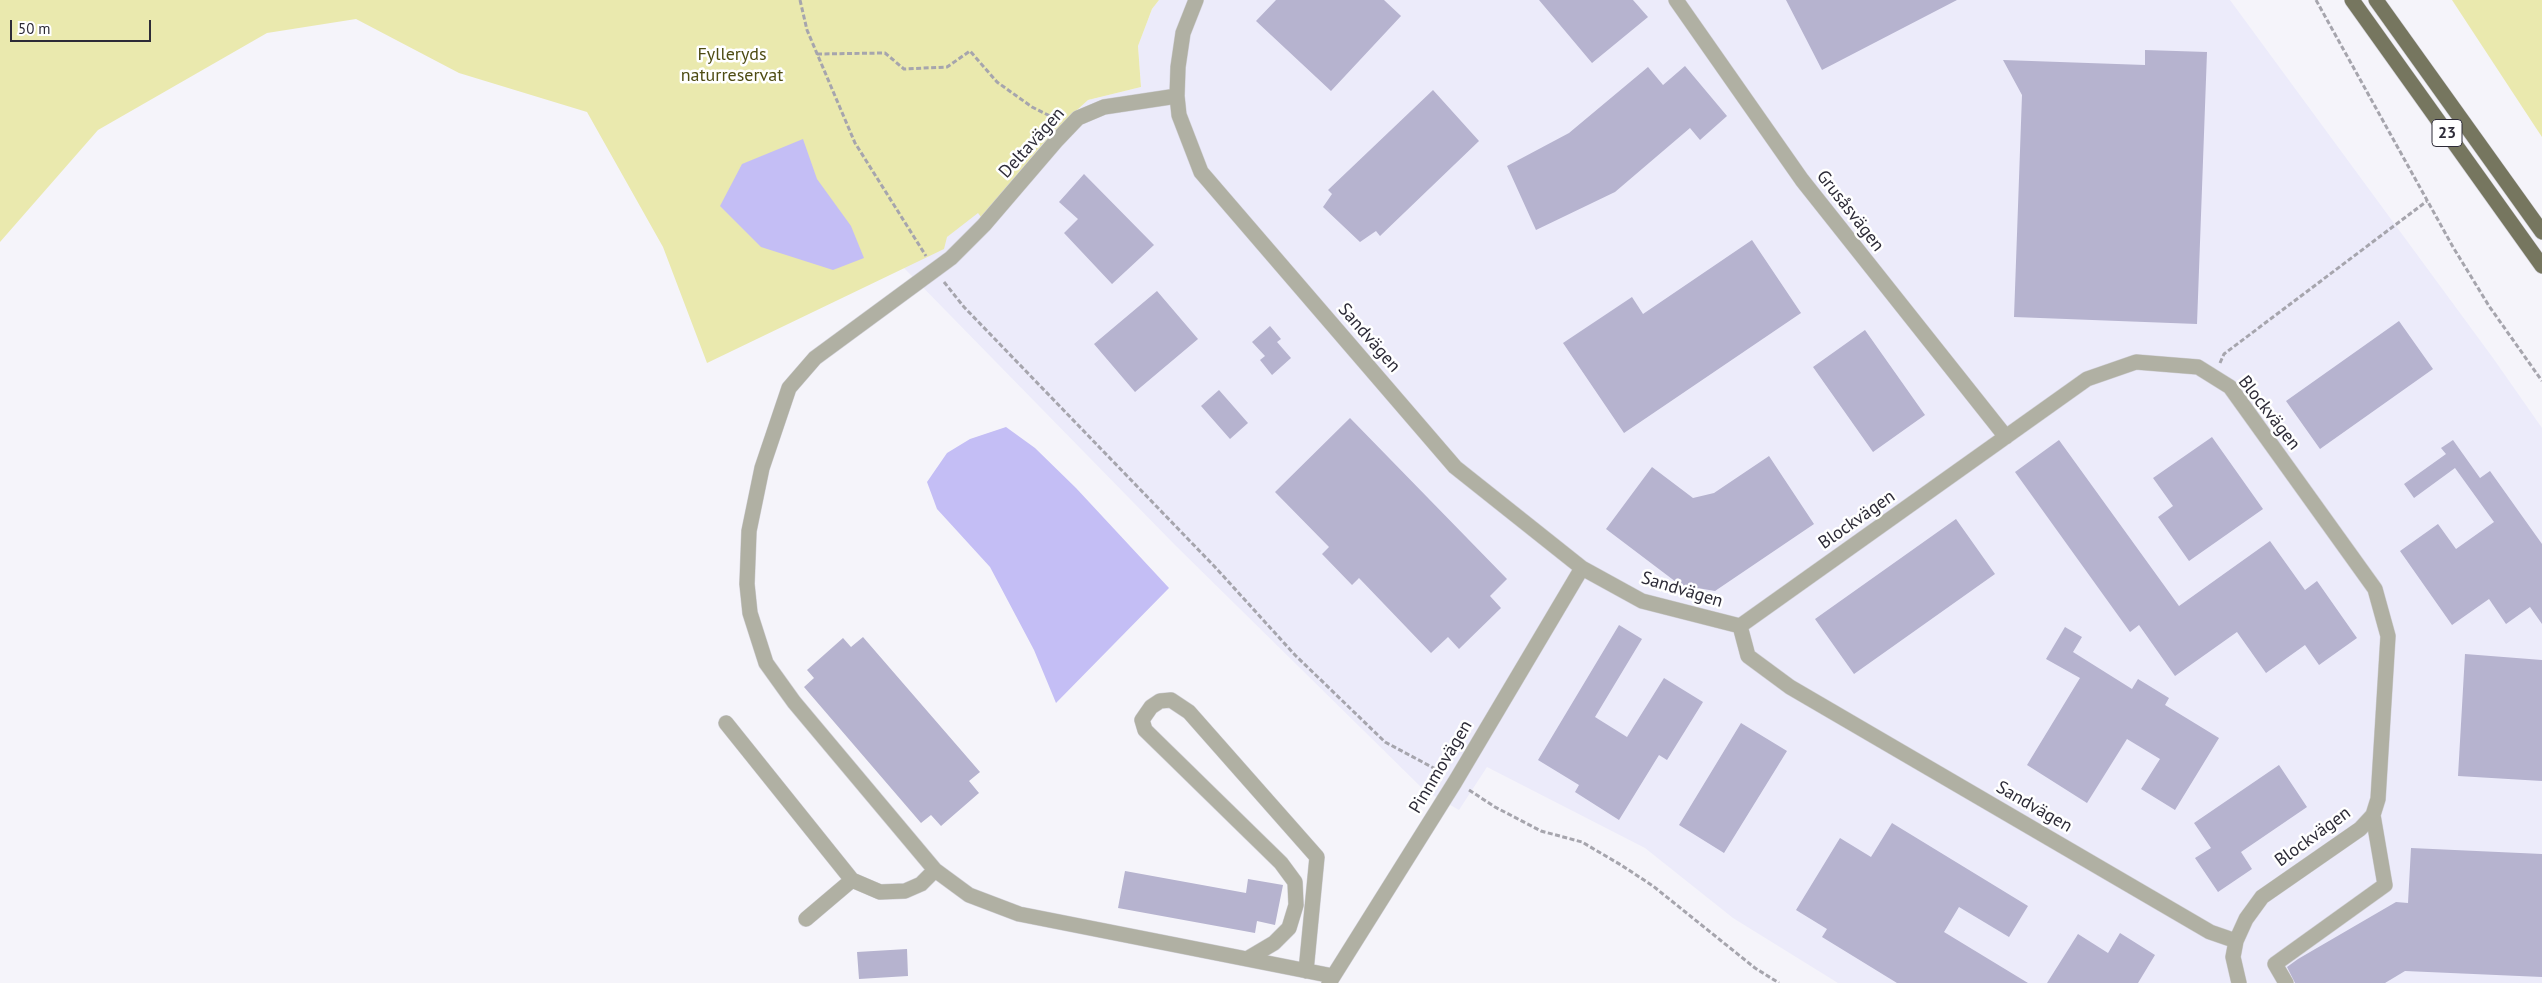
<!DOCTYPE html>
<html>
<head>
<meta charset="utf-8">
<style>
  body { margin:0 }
  #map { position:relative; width:2542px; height:983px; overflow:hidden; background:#f5f4fa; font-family:"PT Sans",sans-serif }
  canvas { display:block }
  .scale { position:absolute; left:10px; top:20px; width:141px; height:22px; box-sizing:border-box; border:2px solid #2d2b37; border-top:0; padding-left:6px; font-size:15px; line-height:18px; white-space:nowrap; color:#2d2b37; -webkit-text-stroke:4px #fff; paint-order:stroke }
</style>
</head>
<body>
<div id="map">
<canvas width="2542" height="983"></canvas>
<div class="scale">50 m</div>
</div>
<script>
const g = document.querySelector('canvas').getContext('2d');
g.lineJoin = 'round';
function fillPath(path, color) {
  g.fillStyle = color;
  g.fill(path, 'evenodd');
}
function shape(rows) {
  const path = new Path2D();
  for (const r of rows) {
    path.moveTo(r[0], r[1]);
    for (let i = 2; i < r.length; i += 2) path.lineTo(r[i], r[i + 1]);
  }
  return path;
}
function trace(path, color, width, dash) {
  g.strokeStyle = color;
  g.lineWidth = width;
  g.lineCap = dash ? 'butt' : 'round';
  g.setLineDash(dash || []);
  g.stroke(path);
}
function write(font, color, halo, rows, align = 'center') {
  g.font = font + ' "PT Sans",sans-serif';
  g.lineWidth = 5;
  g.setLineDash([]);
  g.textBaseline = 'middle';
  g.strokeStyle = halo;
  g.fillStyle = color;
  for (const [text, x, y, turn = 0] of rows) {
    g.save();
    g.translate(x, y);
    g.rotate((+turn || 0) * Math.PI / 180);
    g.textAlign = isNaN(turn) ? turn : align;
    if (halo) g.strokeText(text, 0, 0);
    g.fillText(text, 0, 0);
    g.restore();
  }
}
fillPath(shape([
  [1159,0,2230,0,2493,358,2542,428,2542,983,1838,983,1733,918,1645,848,1487,767,1459,810,1424,790,1175,545,903,267,947,237,1088,100,1141,87,1138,46,1152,9]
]), '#ecebfa');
fillPath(shape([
  [0,0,1159,0,1152,9,1138,46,1141,87,1088,100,1053,132,981,217,978,213,947,237,944,249,707,363,663,247,587,112,459,73,356,19,267,33,98,130,0,242],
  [2452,0,2542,0,2542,137,2536,128]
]), '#eae9ae');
fillPath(shape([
  [803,139,817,179,851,226,864,258,833,270,761,247,720,206,742,164],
  [1006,427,1035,448,1076,488,1169,588,1056,703,1034,650,990,567,937,509,927,482,947,453,970,439]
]), '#c4bef5');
fillPath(shape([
  [1276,0,1384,0,1401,16,1331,91,1256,21],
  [1539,0,1633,0,1648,17,1592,63],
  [1786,0,1957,0,1822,70],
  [2145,50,2207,52,2197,324,2014,317,2022,95,2003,60,2145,65],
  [1685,66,1727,116,1700,140,1690,128,1615,192,1536,230,1507,166,1569,133,1648,67,1663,85],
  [1433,90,1479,141,1380,236,1376,231,1360,242,1323,207,1332,194,1328,190],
  [1084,174,1154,245,1112,284,1064,233,1078,219,1059,202],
  [1752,240,1801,313,1624,433,1563,343,1632,297,1643,314],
  [1157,291,1198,339,1135,392,1094,344],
  [2399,321,2433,369,2320,449,2286,401],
  [1270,326,1281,339,1277,342,1291,358,1272,375,1260,360,1265,356,1252,342],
  [1865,330,1925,415,1873,452,1813,367],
  [1219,390,1248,423,1230,439,1201,406],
  [1350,418,1507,579,1490,596,1501,608,1459,649,1448,637,1431,653,1359,578,1352,585,1322,554,1329,547,1275,492],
  [2212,437,2263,509,2189,561,2158,517,2173,506,2153,478],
  [2059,440,2179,606,2270,541,2305,590,2317,581,2357,638,2319,665,2305,645,2266,673,2237,632,2175,676,2139,625,2130,632,2015,472],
  [2453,440,2480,478,2490,471,2542,544,2542,624,2530,607,2506,624,2489,599,2452,625,2400,551,2438,524,2456,549,2494,522,2455,468,2414,498,2404,484,2446,454,2441,448],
  [1769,456,1814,524,1715,591,1680,585,1606,529,1652,467,1693,498,1714,493],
  [1956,519,1995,574,1854,674,1815,619],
  [1619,625,1642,639,1595,717,1627,737,1664,678,1703,702,1667,760,1659,755,1619,820,1575,792,1579,785,1538,760],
  [2065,627,2082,637,2073,652,2132,689,2138,679,2169,698,2165,705,2219,738,2175,810,2141,789,2160,759,2127,739,2087,803,2027,765,2080,678,2046,659],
  [863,637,980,772,969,781,979,793,941,826,931,815,921,823,804,687,814,678,807,670,843,638,851,647],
  [2465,654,2542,660,2542,781,2458,776],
  [1741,723,1787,751,1724,853,1679,825],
  [2279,765,2307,807,2241,852,2252,869,2218,892,2195,858,2211,848,2194,823],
  [1892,823,2028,906,2009,937,1959,907,1944,932,2028,983,1897,983,1822,937,1827,929,1796,910,1840,838,1871,857],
  [2411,848,2542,854,2542,977,2405,971,2385,983,2295,983,2287,967,2298,959,2396,902,2408,903],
  [1125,871,1246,893,1248,879,1283,885,1275,925,1257,921,1255,933,1118,908],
  [2120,933,2155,955,2138,983,2047,983,2078,934,2108,953],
  [907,949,908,976,859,979,857,952]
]), '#b6b3cf');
const minor = shape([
  [1196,0,1183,33,1178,67,1177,96,1179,115,1201,172,1455,467,1582,568,1642,601,1740,626,1748,656,1790,687,2210,932,2236,941,2233,957,2239,983],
  [1676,0,1802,180,2006,437],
  [1177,96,1104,107,1078,118,1056,141,984,225,951,258,815,358,789,388,762,468,749,531,747,584,750,613,766,663,794,702,935,870,969,895,1019,914,1333,976],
  [1740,626,2087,379,2136,362,2198,367,2230,387,2375,589,2388,636,2378,799,2373,815,2360,829,2262,897,2246,919,2236,941],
  [726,723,852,880],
  [806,919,852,880,880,892,905,891,921,884,935,870],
  [1247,959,1274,943,1289,928,1296,905,1295,882,1281,863,1145,730,1142,720,1151,707,1160,701,1171,700,1189,712,1317,857,1306,971],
  [1329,983,1455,782,1582,568],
  [2286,983,2275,964,2385,885,2373,815]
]);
const major = shape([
  [2352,0,2542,266],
  [2376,0,2542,232]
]);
trace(minor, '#d1d0d7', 16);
trace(major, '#d1d0d7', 16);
trace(shape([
  [800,0,807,30,855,143,926,256],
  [2316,0,2453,247,2489,306,2542,381],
  [817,54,885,53,904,69,947,67,970,51,997,82,1032,107,1056,119],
  [944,282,964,307,1215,567,1295,655,1385,742,1443,773],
  [2220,363,2224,354,2427,201],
  [1469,790,1495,807,1541,831,1582,842,1621,865,1653,886,1755,968,1779,983]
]), '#a6a5ad', 3, [5, 2.5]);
trace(minor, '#b0b0a3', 15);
trace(major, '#76765f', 15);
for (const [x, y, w] of [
  [2447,133,30]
]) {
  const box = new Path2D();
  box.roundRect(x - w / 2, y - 13.5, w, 27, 4);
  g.fillStyle = '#fff';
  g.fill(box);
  trace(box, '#2d2b37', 1);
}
write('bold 16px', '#2d2b37', null, [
  ["23",2447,133]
]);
write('18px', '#4e4c13', '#fff', [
  ["Fylleryds",732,55],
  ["naturreservat",732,76]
]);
write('18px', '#2d2b37', '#fff', [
  ["Deltavägen",1032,143,-48],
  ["Grusåsvägen",1850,211,52],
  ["Sandvägen",1369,338,49],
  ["Blockvägen",2269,413,52],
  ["Blockvägen",1857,520,-35],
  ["Sandvägen",1682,590,17],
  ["Pinnmovägen",1441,767,-59],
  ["Sandvägen",2034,807,30],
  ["Blockvägen",2313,837,-36]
]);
</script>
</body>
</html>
